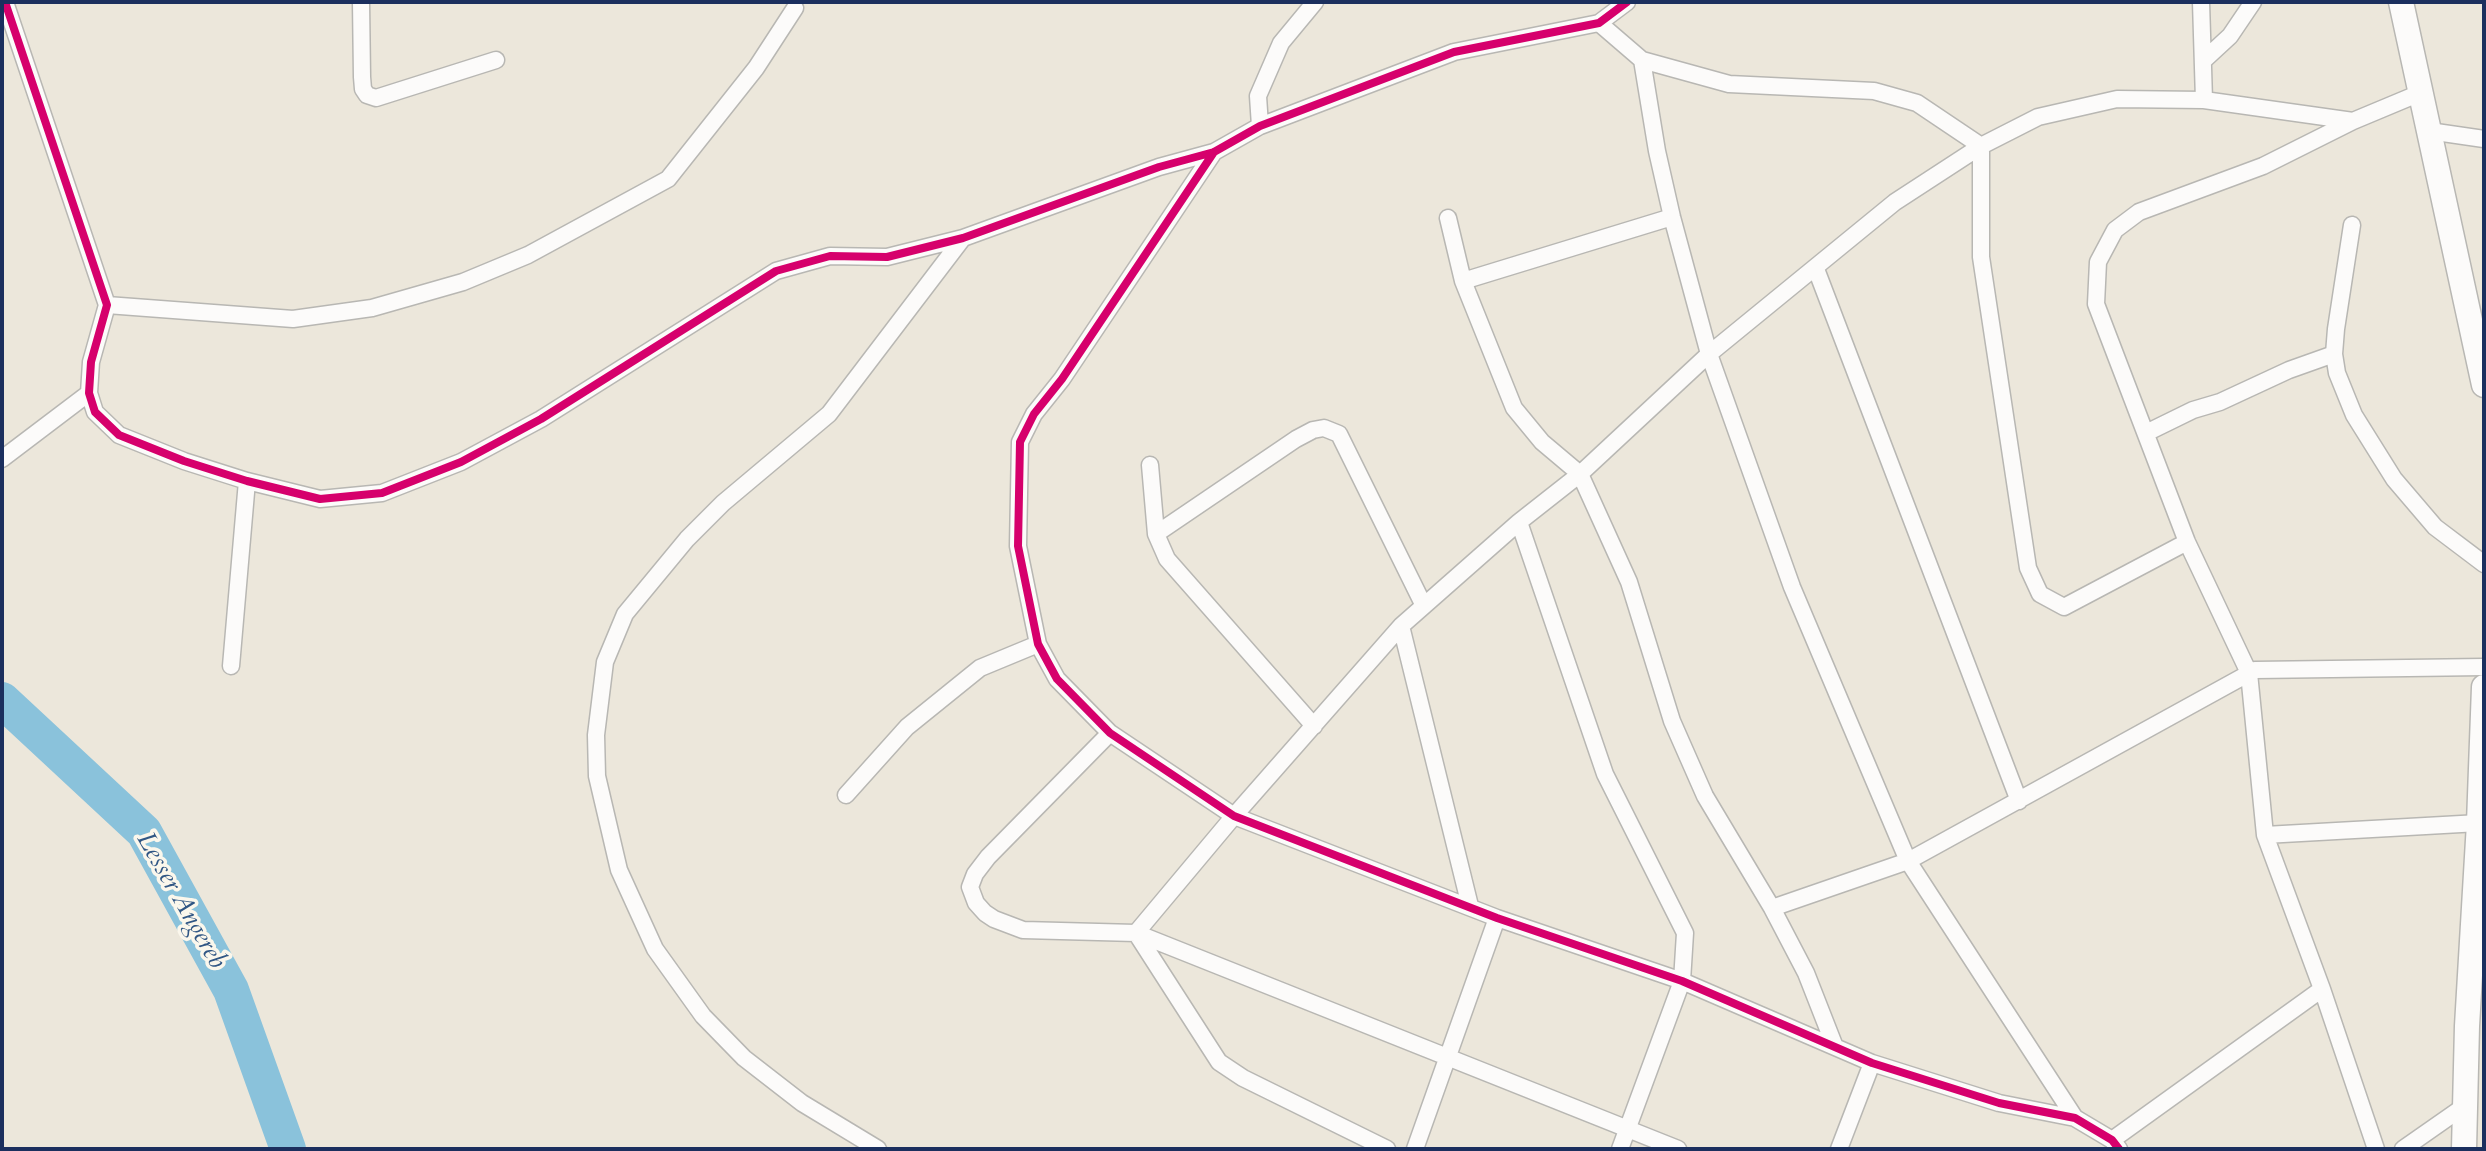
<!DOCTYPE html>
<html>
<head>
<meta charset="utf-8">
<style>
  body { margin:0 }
  #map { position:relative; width:2486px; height:1151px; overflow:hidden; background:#ece7db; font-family:Cardo,serif }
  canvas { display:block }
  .frame { position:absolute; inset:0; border:4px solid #1b2f5e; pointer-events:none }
</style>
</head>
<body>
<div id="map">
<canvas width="2486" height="1151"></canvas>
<div class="frame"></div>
</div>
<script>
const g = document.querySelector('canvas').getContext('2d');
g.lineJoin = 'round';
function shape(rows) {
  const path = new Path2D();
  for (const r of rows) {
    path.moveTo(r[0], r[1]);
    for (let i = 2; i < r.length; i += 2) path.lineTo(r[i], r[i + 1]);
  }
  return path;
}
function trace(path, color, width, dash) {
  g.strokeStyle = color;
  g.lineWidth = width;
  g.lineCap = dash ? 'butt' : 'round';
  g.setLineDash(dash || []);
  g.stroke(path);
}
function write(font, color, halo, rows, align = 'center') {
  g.font = font + ' Cardo,serif';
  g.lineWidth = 7;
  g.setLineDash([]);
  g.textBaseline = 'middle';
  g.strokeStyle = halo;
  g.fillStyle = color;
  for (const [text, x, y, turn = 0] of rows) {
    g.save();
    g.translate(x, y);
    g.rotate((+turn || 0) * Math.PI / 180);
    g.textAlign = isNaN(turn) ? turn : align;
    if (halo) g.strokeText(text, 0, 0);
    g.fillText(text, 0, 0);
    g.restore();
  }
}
trace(shape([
  [2,700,144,832,231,990,288,1149]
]), '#8ac2db', 36);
const street = shape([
  [5,2,107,305,91,362,89,393,95,412,119,435,184,461,247,481,320,499,382,493,461,462,541,419,776,271,830,256,887,257,963,238,1159,167,1214,152,1260,126,1454,52,1599,23,1627,2],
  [361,2,362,77,363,89,367,95,376,98,496,60],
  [2201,2,2204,100],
  [1599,23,1642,60,1729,84,1874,91,1917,103,1981,146,1981,257,2028,568,2040,594,2064,607,2187,542],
  [1642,60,1657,151,1672,217,1709,354,1792,587,1908,861,2075,1118],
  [2204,60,2230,36,2253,2],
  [1260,126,1258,96,1281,43,1315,2],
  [2429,131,2484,139],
  [1214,152,1062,379,1034,414,1020,442,1018,546,1038,644,1057,679,1110,733,1234,816,1497,918,1682,981,1872,1063,1999,1103,2075,1118,2112,1140,2119,1149],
  [1448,218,1463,281,1514,408,1542,442,1580,474,1629,582,1672,721,1705,796,1772,908,1806,973,1835,1047],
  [2352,225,2336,329,2334,354,2337,373,2354,415,2394,479,2435,527,2484,564],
  [1816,269,2019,801],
  [1463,281,1672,217],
  [107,305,293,319,372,308,463,282,528,255,668,179,756,68,795,8],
  [2146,433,2193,410,2220,402,2289,370,2334,354],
  [2,459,89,393],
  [1150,465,1156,534,1167,559,1314,726],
  [1519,522,1605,774,1685,933,1682,981,1620,1149],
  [1156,534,1296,439,1313,430,1324,428,1339,434,1424,606],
  [1401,626,1470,906],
  [231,666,247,481],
  [1110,733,988,857,975,874,970,887,976,903,985,913,994,919,1023,930,1136,933,1678,1149],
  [846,795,907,727,980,668,1038,644],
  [2265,835,2479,823],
  [1772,908,1908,861,2255,670,2484,667],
  [1136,933,1234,816,1401,626,1519,522,1580,474,1709,354,1895,202,1981,146,2038,117,2117,99,2204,100,2353,121],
  [1136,933,1219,1062,1243,1078,1387,1149],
  [2112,1140,2322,989],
  [878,1149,802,1103,744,1058,703,1016,655,949,619,870,597,776,596,735,605,662,625,614,687,539,723,503,829,414,963,238],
  [1415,1149,1497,918],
  [1839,1149,1872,1063],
  [2376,1149,2322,989,2265,835,2249,673,2187,542,2096,304,2098,262,2115,230,2139,212,2263,166,2353,121,2420,93],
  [2403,1149,2466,1105]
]);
const secondary = shape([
  [2401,2,2484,385],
  [2464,1149,2467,1026,2479,823,2484,687]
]);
trace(street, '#b8b7b3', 19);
trace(secondary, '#b8b7b3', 27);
trace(street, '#fcfbfa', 16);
trace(secondary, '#fcfbfa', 24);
trace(shape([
  [5,2,107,305,91,362,89,393,95,412,119,435,184,461,247,481,320,499,382,493,461,462,541,419,776,271,830,256,887,257,963,238,1159,167,1214,152,1260,126,1454,52,1599,23,1627,2],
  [1214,152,1062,379,1034,414,1020,442,1018,546,1038,644,1057,679,1110,733,1234,816,1497,918,1682,981,1872,1063,1999,1103,2075,1118,2112,1140,2119,1149]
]), '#d6006c', 8);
write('italic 26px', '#305684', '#fbf7ec', [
  ["Lesser Angereb",180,901,60]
]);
</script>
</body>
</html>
